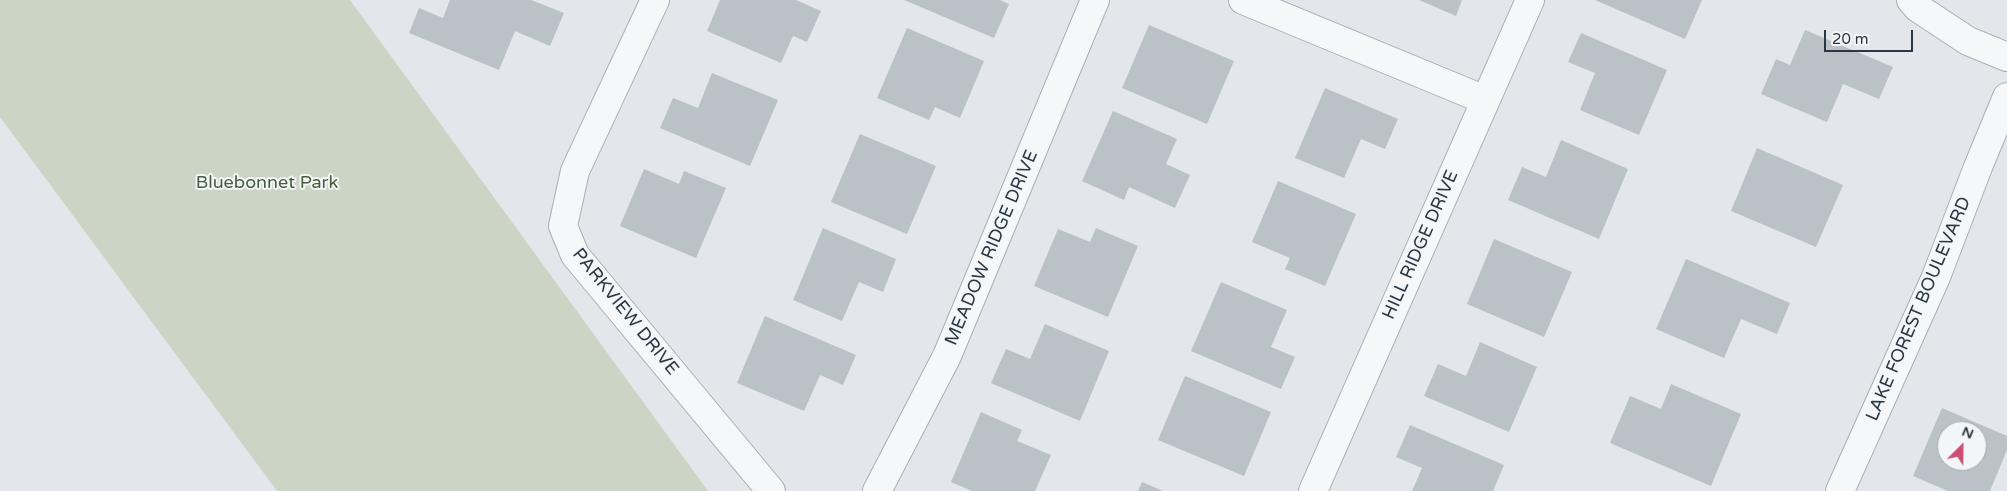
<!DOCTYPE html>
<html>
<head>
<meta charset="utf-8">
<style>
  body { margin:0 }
  #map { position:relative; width:2007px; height:491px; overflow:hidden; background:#e3e7eb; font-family:"Varela Round",sans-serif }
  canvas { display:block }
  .north { position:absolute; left:1937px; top:421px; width:50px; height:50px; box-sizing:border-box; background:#f3f6f8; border:1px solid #a3aaaf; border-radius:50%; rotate:23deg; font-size:14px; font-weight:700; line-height:20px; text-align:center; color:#2b3742 }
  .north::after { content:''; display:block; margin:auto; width:18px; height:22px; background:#ca4e75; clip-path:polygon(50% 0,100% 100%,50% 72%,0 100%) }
  .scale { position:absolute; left:1824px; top:30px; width:89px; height:22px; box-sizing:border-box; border:2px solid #2b3742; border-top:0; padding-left:6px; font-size:15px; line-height:18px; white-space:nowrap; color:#2b3742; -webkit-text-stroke:4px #f3f6f8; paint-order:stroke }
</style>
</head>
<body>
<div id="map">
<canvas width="2007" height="491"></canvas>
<div class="north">N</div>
<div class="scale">20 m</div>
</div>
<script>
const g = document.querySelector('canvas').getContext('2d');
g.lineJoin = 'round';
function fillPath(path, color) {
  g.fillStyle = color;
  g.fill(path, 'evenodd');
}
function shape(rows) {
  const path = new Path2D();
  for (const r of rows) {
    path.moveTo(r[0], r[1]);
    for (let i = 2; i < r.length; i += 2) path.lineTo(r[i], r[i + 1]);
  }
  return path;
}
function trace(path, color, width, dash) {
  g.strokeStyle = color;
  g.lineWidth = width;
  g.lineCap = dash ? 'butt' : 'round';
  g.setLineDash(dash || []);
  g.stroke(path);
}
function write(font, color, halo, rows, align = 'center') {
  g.font = font + ' "Varela Round",sans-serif';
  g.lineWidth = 4;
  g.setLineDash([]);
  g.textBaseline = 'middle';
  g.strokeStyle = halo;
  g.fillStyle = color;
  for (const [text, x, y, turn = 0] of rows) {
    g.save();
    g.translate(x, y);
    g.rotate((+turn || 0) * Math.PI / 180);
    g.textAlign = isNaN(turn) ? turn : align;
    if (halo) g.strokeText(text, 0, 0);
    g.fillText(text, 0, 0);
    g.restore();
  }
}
fillPath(shape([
  [0,0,350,0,708,491,277,491,0,117]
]), '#cbd4c5');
fillPath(shape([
  [450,0,531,0,564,13,550,46,515,31,499,70,409,33,419,8,443,18],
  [720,0,796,0,821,11,807,42,793,36,781,63,707,31],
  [904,0,1000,0,1009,4,994,38],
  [1419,0,1462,0,1456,16],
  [1595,0,1702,0,1685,39],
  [1149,25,1234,61,1207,124,1122,88],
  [907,28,984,61,960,118,935,107,929,120,877,98],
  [1805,30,1893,67,1879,99,1843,84,1827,122,1761,94,1776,59,1790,65],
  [1581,33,1667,70,1639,135,1580,110,1595,73,1568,62],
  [712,73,778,100,750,166,660,128,673,98,698,108],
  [1325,88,1398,119,1385,149,1361,139,1344,178,1295,158],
  [1113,111,1177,139,1166,164,1190,175,1175,208,1129,187,1124,200,1082,181],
  [860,134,936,166,907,234,831,202],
  [1561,140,1628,169,1599,239,1508,200,1522,167,1546,177],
  [1757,148,1843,185,1816,247,1731,211],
  [644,169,679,184,684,171,726,188,696,258,620,226],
  [1278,181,1356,214,1325,286,1285,269,1290,258,1252,242],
  [823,228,896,259,883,292,859,282,842,321,793,300],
  [1096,228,1138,246,1108,317,1034,286,1058,229,1090,242],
  [1494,239,1572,272,1544,337,1467,304],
  [1686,259,1790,303,1777,334,1741,319,1724,358,1656,329],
  [1221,282,1287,310,1271,347,1295,357,1281,389,1191,351],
  [765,316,856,355,843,385,820,375,804,411,737,383],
  [1045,324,1109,351,1080,421,991,383,1006,349,1030,359],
  [1480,342,1537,367,1509,432,1424,396,1438,364,1466,376],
  [1185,376,1271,412,1244,476,1158,440],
  [1671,384,1741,414,1711,486,1610,443,1630,396,1661,409],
  [1942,408,2007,436,2007,450,1990,491,1948,491,1913,476],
  [1947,431,1977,431,1977,461,1947,461],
  [981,412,1022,430,1017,441,1051,455,1035,491,972,491,951,482],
  [1410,425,1504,465,1493,491,1412,491,1422,468,1396,457],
  [1142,482,1163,491,1138,491]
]), '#bac1c7');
const minor = shape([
  [655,0,575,171,563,226,575,255,771,491],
  [1243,0,1485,100],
  [1911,0,1918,8,1968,41,2007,57],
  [877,491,947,356,1095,0],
  [1313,491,1530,0],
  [1840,491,1936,277,1978,167,2007,97]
]);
trace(minor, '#a8afb5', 30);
trace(minor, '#f6f7f9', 28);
write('18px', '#465e39', '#f3f6f8', [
  ["Bluebonnet Park",267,183]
]);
write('18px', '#2b3742', '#f3f6f8', [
  ["HILL RIDGE DRIVE",1421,245,-66],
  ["MEADOW RIDGE DRIVE",992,248,-67],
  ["LAKE FOREST BOULEVARD",1919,309,-67],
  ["PARKVIEW DRIVE",625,312,51]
]);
</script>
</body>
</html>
